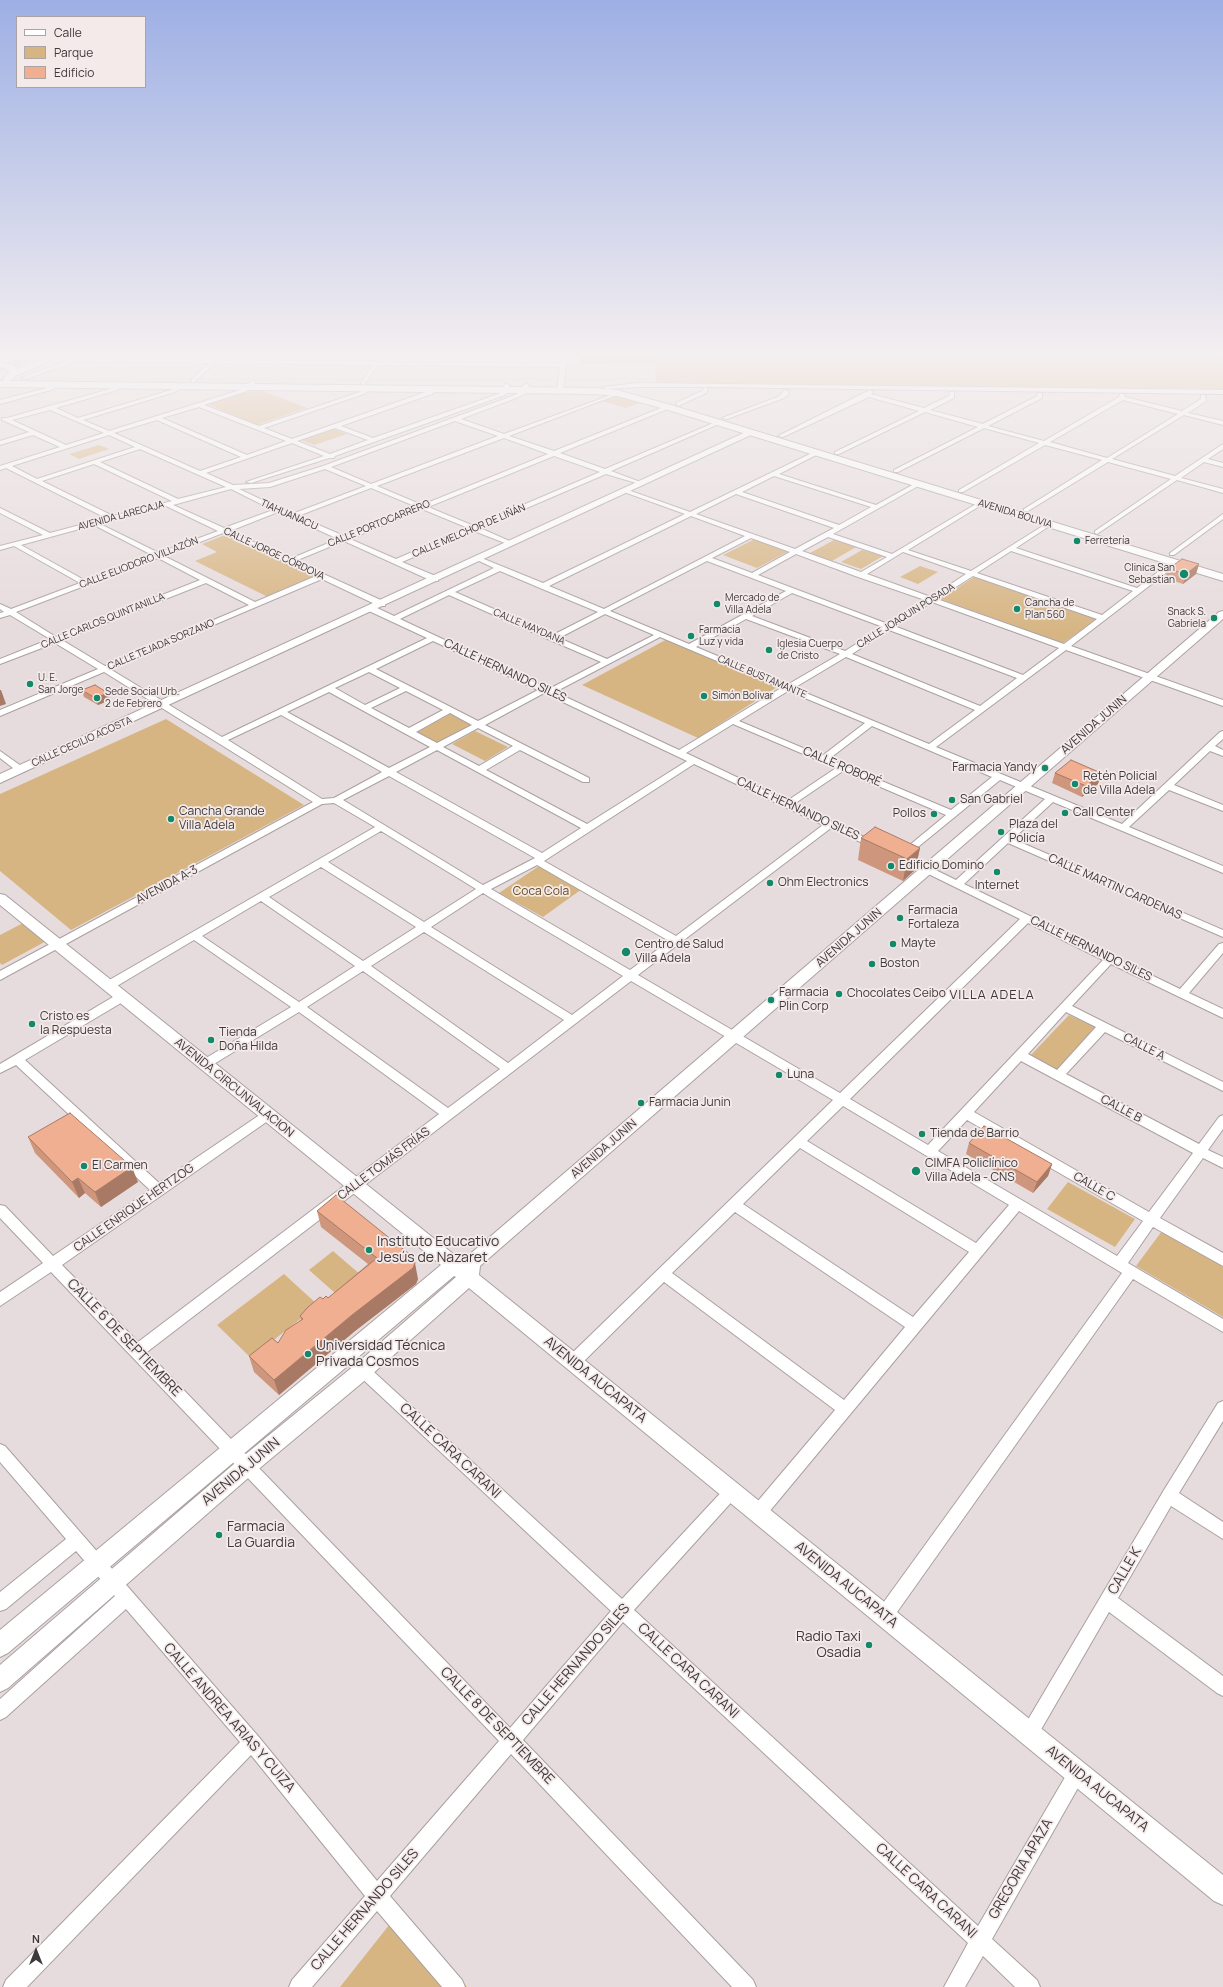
<!DOCTYPE html>
<html>
<head>
<meta charset="utf-8">
<style>
  body { margin:0 }
  #map { position:relative; width:1223px; height:1987px; overflow:hidden; background:#e7dcdd; font-family:Manrope,sans-serif }
  canvas { display:block }
  .legend { position:absolute; left:16px; top:16px; width:130px; height:72px; box-sizing:border-box; background:#f4eaea; border:1px solid #aba3a4; margin:0; padding:5px 7px; list-style:none; font-size:12px; color:#3e393a }
  .legend li { display:flex; align-items:center; gap:8px; height:20px }
  .legend b { width:20px; border:1px solid #aba3a4 }
  .north { position:absolute; left:16px; top:1931px; width:40px; height:40px; -webkit-text-stroke:3px #f4eaea; paint-order:stroke; rotate:0deg; font-size:11px; font-weight:700; line-height:16px; text-align:center; color:#3e393a }
  .north::after { content:''; display:block; margin:auto; width:14px; height:18px; background:#3e393a; clip-path:polygon(50% 0,100% 100%,50% 72%,0 100%) }
</style>
</head>
<body>
<div id="map">
<canvas width="1223" height="1987"></canvas>
<ul class="legend">
<li><b style="height:5px;background:#fff"></b>Calle</li>
<li><b style="height:11px;background:#d7b583"></b>Parque</li>
<li><b style="height:11px;background:#f0af90"></b>Edificio</li>
</ul>
<div class="north">N</div>
</div>
<script>
const g = document.querySelector('canvas').getContext('2d');
g.lineJoin = 'round';
function fillPath(path, color) {
  g.fillStyle = color;
  g.fill(path, 'evenodd');
}
function shape(rows) {
  const path = new Path2D();
  for (const r of rows) {
    path.moveTo(r[0], r[1]);
    for (let i = 2; i < r.length; i += 2) path.lineTo(r[i], r[i + 1]);
  }
  return path;
}
function trace(path, color, width, dash) {
  g.strokeStyle = color;
  g.lineWidth = width;
  g.lineCap = dash ? 'butt' : 'round';
  g.setLineDash(dash || []);
  g.stroke(path);
}
function write(font, color, halo, rows, align = 'center') {
  g.font = font + ' Manrope,sans-serif';
  g.lineWidth = 3.5;
  g.setLineDash([]);
  g.textBaseline = 'middle';
  g.strokeStyle = halo;
  g.fillStyle = color;
  for (const [text, x, y, turn = 0] of rows) {
    g.save();
    g.translate(x, y);
    g.rotate((+turn || 0) * Math.PI / 180);
    g.textAlign = isNaN(turn) ? turn : align;
    if (halo) g.strokeText(text, 0, 0);
    g.fillText(text, 0, 0);
    g.restore();
  }
}
fillPath(shape([
  [579,356,1223,356,1223,389,662,384,656,381,655,365,579,364],
  [258,389,307,408,256,425,207,404],
  [616,396,640,403,626,408,602,401],
  [334,429,347,434,314,445,301,440],
  [99,445,109,449,79,459,69,454],
  [233,532,323,574,268,597,195,561,217,552,202,544],
  [757,538,791,550,757,568,723,555],
  [836,539,858,546,832,561,810,553],
  [862,550,883,556,861,569,841,562],
  [920,566,938,572,918,584,900,577],
  [974,577,1096,619,1063,643,940,599],
  [671,637,780,685,698,738,582,685],
  [450,712,475,725,437,745,413,731],
  [166,719,304,805,71,930,0,871,0,794],
  [475,731,508,747,485,761,452,744],
  [539,866,582,889,543,917,499,893],
  [25,922,50,939,2,965,0,963,0,935],
  [1069,1015,1095,1027,1056,1071,1030,1056],
  [1068,1182,1135,1219,1115,1247,1047,1209],
  [1162,1231,1223,1266,1223,1317,1136,1266],
  [333,1251,361,1275,335,1293,309,1270],
  [284,1274,318,1305,251,1358,217,1325],
  [401,1910,467,1987,340,1987]
]), '#d7b583');
fillPath(shape([
  [28,356,48,356,0,371,0,364]
]), '#cda7df');
const street = shape([
  [80,356,82,359,212,360,216,357,218,360,375,361,379,356,383,356,380,362,560,363,562,356,567,356,563,390,560,392,557,390,560,367,378,365,364,385,361,383,373,365,215,363,193,383,191,380,209,363,75,362,26,379,21,378,80,356],
  [253,380,256,382,247,391,204,405,259,426,360,392,366,387,371,388,364,394,264,428,292,439,437,388,437,390,432,394,341,426,373,438,501,393,505,384,510,385,505,395,335,456,334,458,329,458,251,483,246,482,324,456,292,443,206,473,233,485,269,483,323,466,515,395,521,391,523,385,526,383,529,385,527,392,519,397,461,419,504,434,619,392,619,394,509,436,554,451,666,406,670,406,670,408,560,453,605,469,716,422,721,423,611,471,643,483,643,485,606,474,480,528,514,543,514,545,510,545,474,531,402,562,438,577,438,581,432,581,344,541,295,561,385,602,385,606,379,606,322,579,110,669,222,737,427,638,369,611,369,607,375,607,394,616,494,568,477,560,477,558,479,557,543,583,685,514,624,492,624,490,628,490,690,512,816,451,819,453,818,454,779,474,876,505,916,483,920,483,920,485,833,534,892,554,981,501,984,503,983,504,908,550,971,571,1049,522,1051,523,1051,525,1016,548,1137,588,1172,561,1179,563,1071,646,1223,700,1223,706,1066,650,936,747,1122,824,1220,732,1223,731,1223,739,1215,746,1223,750,1223,756,1210,751,1174,785,1223,805,1223,811,1169,790,1129,827,1223,866,1223,873,1053,802,1013,839,1223,930,1223,937,1008,843,964,884,1180,989,1219,944,1223,943,1223,953,1189,993,1223,1009,1223,1018,1111,964,1072,1006,1223,1082,1223,1091,1105,1032,1066,1074,1199,1144,1219,1117,1223,1115,1223,1129,1208,1150,1223,1157,1223,1168,1203,1158,1160,1218,1223,1253,1223,1266,1153,1227,1128,1263,1223,1319,1223,1332,1133,1279,890,1622,884,1624,878,1622,876,1616,878,1610,1122,1273,1019,1211,764,1518,758,1521,752,1518,750,1513,752,1508,835,1410,664,1282,578,1367,573,1368,568,1367,566,1362,568,1357,833,1100,631,981,147,1352,510,1728,611,1611,341,1359,339,1355,341,1351,346,1349,351,1351,622,1599,727,1486,732,1484,737,1486,740,1491,737,1496,634,1610,978,1926,1071,1767,1077,1764,1083,1767,1086,1773,1083,1779,992,1939,1037,1980,1040,1987,1015,1987,983,1956,965,1987,944,1987,968,1943,623,1622,523,1740,753,1980,756,1987,732,1987,511,1754,390,1896,462,1980,465,1987,442,1987,377,1911,312,1987,289,1987,292,1980,365,1896,251,1755,27,1987,3,1987,6,1980,240,1742,126,1609,6,1717,0,1720,0,1699,115,1596,76,1551,6,1609,0,1611,0,1592,66,1539,0,1462,0,1444,5,1446,258,1736,377,1881,499,1741,51,1272,0,1306,0,1292,43,1263,0,1218,0,1205,5,1206,53,1256,150,1190,16,1065,0,1073,0,1064,118,994,122,993,128,997,126,1000,25,1060,159,1183,264,1112,272,1112,274,1115,272,1118,62,1265,138,1342,439,1114,299,1012,209,1067,201,1067,199,1064,201,1061,291,1007,194,940,112,989,104,989,103,986,104,983,375,827,334,803,322,804,0,980,0,971,313,802,104,672,0,716,0,710,98,669,55,643,0,664,0,659,50,639,10,615,0,618,0,613,4,612,0,609,0,604,11,609,80,583,14,546,0,550,0,546,43,535,0,513,0,508,50,533,106,518,6,468,0,470,0,466,60,447,33,435,0,445,0,441,29,432,2,420,2,418,7,418,110,389,121,383,123,386,114,391,56,408,78,418,171,390,180,385,185,386,175,392,83,420,109,431,243,389,253,380],
  [199,407,286,441,247,455,162,418,199,407],
  [50,410,104,433,66,445,12,420,50,410],
  [157,420,241,457,200,471,114,433,157,420],
  [455,421,498,436,371,484,331,467,455,421],
  [335,428,368,440,330,454,297,441,335,428],
  [109,435,135,447,37,479,12,466,109,435],
  [504,438,548,454,422,505,377,486,504,438],
  [140,449,226,487,178,499,100,462,140,449],
  [554,456,600,472,474,526,428,507,554,456],
  [94,464,172,501,113,516,42,481,94,464],
  [325,469,366,486,292,514,239,489,270,487,325,469],
  [774,476,871,507,839,525,742,492,774,476],
  [371,488,417,507,344,536,298,516,371,488],
  [231,489,273,510,224,528,173,505,231,489],
  [736,494,834,528,795,549,696,514,736,494],
  [166,506,218,531,159,553,100,524,166,506],
  [422,509,468,528,396,559,350,539,422,509],
  [278,512,290,517,338,539,290,559,230,531,278,512],
  [691,516,745,536,604,609,549,586,691,516],
  [94,525,152,555,86,581,21,545,94,525],
  [223,533,316,576,255,602,164,556,223,533],
  [828,537,887,557,861,572,802,551,828,537],
  [751,538,790,552,752,573,712,558,751,538],
  [1011,551,1133,591,1102,615,977,573,1011,551],
  [903,552,966,574,931,597,867,574,903,552],
  [796,554,858,577,925,600,888,624,758,575,796,554],
  [158,558,200,580,56,637,16,612,158,558],
  [707,561,786,591,689,644,610,611,707,561],
  [500,571,540,588,598,612,553,635,455,592,500,571],
  [973,576,1097,619,1064,644,937,599,973,576],
  [206,583,249,605,105,666,62,640,206,583],
  [792,593,883,627,845,651,752,616,792,593],
  [449,595,550,640,601,662,549,689,400,619,449,595],
  [932,602,1059,648,1023,675,894,626,932,602],
  [605,614,654,635,607,659,559,638,605,614],
  [746,619,840,654,787,685,696,647,746,619],
  [889,630,1017,678,980,706,852,654,889,630],
  [660,637,781,688,679,750,555,692,660,637],
  [433,641,538,690,478,721,376,669,433,641],
  [846,657,975,710,929,744,794,688,846,657],
  [369,672,400,688,365,705,335,688,369,672],
  [406,691,443,710,409,728,371,708,406,691],
  [788,691,865,723,822,756,739,721,788,691],
  [329,692,406,734,430,747,389,768,287,712,329,692],
  [544,693,687,761,587,824,486,770,520,750,583,782,589,782,589,778,485,725,544,693],
  [450,713,472,725,437,743,416,732,450,713],
  [281,715,382,772,334,798,322,799,228,740,281,715],
  [733,724,836,768,787,801,686,753,733,724],
  [872,726,992,777,951,810,829,759,872,726],
  [478,728,513,746,479,766,443,747,478,728],
  [437,750,581,828,542,853,396,772,437,750],
  [694,764,823,825,676,936,544,861,694,764],
  [843,771,946,815,900,853,898,858,900,860,1020,919,840,1093,638,975,831,828,871,847,877,847,879,845,877,843,794,804,843,771],
  [389,776,535,858,483,885,343,800,389,776],
  [1000,780,1045,799,956,880,907,856,1000,780],
  [381,831,476,889,424,922,328,862,381,831],
  [537,865,669,941,630,970,491,889,537,865],
  [321,867,416,927,363,961,269,897,321,867],
  [483,893,491,898,623,976,572,1015,431,927,483,893],
  [261,901,355,966,299,1002,202,936,261,901],
  [1028,923,1103,960,928,1145,850,1099,1028,923],
  [424,932,564,1020,508,1063,371,966,424,932],
  [363,971,500,1069,448,1108,307,1007,363,971],
  [1066,1012,1096,1027,1057,1070,1028,1054,1066,1012],
  [1021,1061,1193,1153,1149,1212,974,1112,1021,1061],
  [843,1106,1009,1205,976,1243,807,1141,843,1106],
  [967,1120,1143,1221,1117,1256,938,1151,967,1120],
  [800,1148,969,1252,913,1317,743,1204,800,1148],
  [735,1212,905,1327,844,1400,672,1273,735,1212],
  [55,383,60,384,51,390,0,404,0,400,47,388,55,383],
  [638,383,1223,390,1223,394,705,387,708,389,706,393,678,406,676,403,702,391,705,387,638,387,606,389,603,387,638,383],
  [784,390,789,391,788,395,784,398,727,419,722,418,780,396,784,390],
  [870,390,873,392,871,394,924,408,949,396,950,392,954,392,954,398,930,410,983,424,1037,396,1038,393,1042,393,1042,398,988,426,1044,441,1119,397,1120,394,1124,394,1125,397,1182,411,1201,399,1201,395,1205,395,1206,401,1188,413,1223,421,1223,425,1184,415,1112,459,1175,476,1223,444,1223,449,1208,459,1223,463,1223,467,1204,462,1181,478,1223,489,1223,493,1177,480,1097,534,1095,533,1095,531,1171,479,1108,462,1028,511,1024,511,1024,509,1102,460,1045,445,963,492,959,492,959,490,1039,443,984,428,898,472,894,472,894,470,978,427,925,412,839,454,835,454,835,452,919,411,869,397,783,437,778,436,870,390],
  [1123,400,1178,414,1107,458,1050,442,1123,400],
  [1223,514,1223,519,1174,555,1170,555,1170,553,1223,514],
  [0,751,24,768,24,772,18,772,0,758,0,751],
  [1223,1401,1223,1421,1179,1493,1223,1522,1223,1539,1171,1506,1118,1598,1223,1676,1223,1696,1217,1693,1109,1612,1035,1740,1029,1743,1023,1740,1020,1734,1023,1728,1164,1490,1218,1403,1223,1401]
]);
const secondary = shape([
  [748,431,755,433,0,783,0,774,748,431],
  [1223,611,1223,619,480,1266,479,1275,1223,1875,1223,1905,1214,1901,469,1288,369,1377,255,1472,8,1688,0,1692,0,1665,241,1458,355,1365,456,1277,454,1276,8,1653,0,1657,0,1630,441,1265,0,905,0,894,5,895,457,1257,470,1254,1219,612,1223,611]
]);
const primary = shape([
  [52,356,63,356,17,375,10,381,4,381,3,379,10,371,0,367,0,362,13,365,17,369,52,356],
  [0,381,594,388,617,390,671,405,1223,574,1223,581,665,409,617,396,594,394,0,387,0,381]
]);
trace(street, '#aaa0a0', 2);
trace(secondary, '#aaa0a0', 2);
trace(primary, '#aaa0a0', 2);
fillPath(street, '#fff');
fillPath(secondary, '#fff');
fillPath(primary, '#fff');
fillPath(shape([
  [1199,564,1196,574,1183,584,1165,578,1168,569],
  [82,690,110,700,98,705,84,697],
  [1055,773,1101,773,1098,784,1082,797,1052,783],
  [861,838,920,848,915,870,903,881,858,860],
  [28,1137,138,1182,101,1207,85,1193,79,1198,35,1153],
  [969,1143,1052,1164,1048,1176,1033,1193,966,1154],
  [317,1211,418,1279,416,1284,355,1331,279,1395,254,1372,249,1356,278,1343,301,1320,300,1316,323,1299,328,1298,368,1264,321,1227]
]), '#ce967c');
fillPath(shape([
  [1199,564,1196,574,1183,584,1186,574],
  [0,690,1,690,6,704,0,706],
  [108,693,110,700,98,705,95,698],
  [1101,773,1098,784,1082,797,1086,786],
  [920,848,915,870,903,881,907,859],
  [1052,1164,1048,1176,1033,1193,1037,1182],
  [132,1167,138,1182,101,1207,95,1192],
  [78,1178,85,1193,79,1198,72,1182],
  [415,1263,418,1279,416,1284,355,1331,279,1395,274,1380]
]), '#a87a65');
const building = shape([
  [1182,559,1199,564,1186,574,1168,569,1182,559],
  [95,685,108,693,95,698,82,690,95,685],
  [1071,760,1101,773,1086,786,1055,773,1071,760],
  [875,827,920,848,907,859,861,838,875,827],
  [70,1113,132,1167,95,1192,78,1178,72,1182,28,1137,70,1113],
  [984,1126,1052,1164,1037,1182,969,1143,984,1126],
  [336,1195,413,1257,415,1263,413,1268,352,1315,274,1380,249,1356,272,1338,278,1343,286,1330,303,1319,300,1316,308,1307,320,1297,323,1299,326,1296,328,1298,377,1258,317,1211,336,1195]
]);
fillPath(building, '#f0af90');
trace(building, '#a87a65', 1);
const sky = g.createLinearGradient(0, 0, 0, 634);
sky.addColorStop(0, '#9dafe4');
sky.addColorStop(0.56, '#f4eff0');
sky.addColorStop(1, '#f4eff000');
g.fillStyle = sky;
g.fillRect(0, 0, 1223, 634);
for (const [x, y, r, color] of [
  [1077,541,4,"#148969"],
  [1184,574,5,"#148969"],
  [717,604,4,"#148969"],
  [1017,609,4,"#148969"],
  [1214,618,4,"#148969"],
  [691,636,4,"#148969"],
  [769,650,4,"#148969"],
  [30,684,4,"#148969"],
  [704,696,4,"#148969"],
  [97,698,4,"#148969"],
  [1045,768,4,"#148969"],
  [1075,784,4,"#148969"],
  [952,800,4,"#148969"],
  [1065,813,4,"#148969"],
  [934,814,4,"#148969"],
  [171,819,4,"#148969"],
  [1001,832,4,"#148969"],
  [891,866,4,"#148969"],
  [997,872,4,"#148969"],
  [770,883,4,"#148969"],
  [900,918,4,"#148969"],
  [893,944,4,"#148969"],
  [626,952,5,"#148969"],
  [872,964,4,"#148969"],
  [839,994,4,"#148969"],
  [771,1000,4,"#148969"],
  [32,1024,4,"#148969"],
  [211,1040,4,"#148969"],
  [779,1075,4,"#148969"],
  [641,1103,4,"#148969"],
  [922,1134,4,"#148969"],
  [84,1166,4,"#148969"],
  [916,1171,5,"#148969"],
  [369,1250,4,"#148969"],
  [308,1354,4,"#148969"],
  [219,1535,4,"#148969"],
  [869,1645,4,"#148969"]
]) {
  const dot = new Path2D();
  dot.arc(x, y, r, 0, 2 * Math.PI);
  g.fillStyle = color;
  g.fill(dot);
  trace(dot, '#f4eaea', 1.5);
}
write('10px', '#3e393a', '#f4eaea', [
  ["AVENIDA BOLIVIA",1015,514,17],
  ["TIAHUANACU",289,515,24],
  ["AVENIDA LARECAJA",121,516,-15],
  ["CALLE PORTOCARRERO",379,524,-22],
  ["CALLE MELCHOR DE LIÑÁN",469,531,-23],
  ["CALLE JORGE CÓRDOVA",274,554,25],
  ["CALLE ELIODORO VILLAZÓN",139,563,-21],
  ["CALLE JOAQUIN POSADA",906,616,-32],
  ["CALLE CARLOS QUINTANILLA",103,621,-22],
  ["CALLE MAYDANA",529,627,23],
  ["CALLE TEJADA SORZANO",161,645,-23],
  ["CALLE BUSTAMANTE",762,677,23],
  ["CALLE CECILIO ACOSTA",82,742,-24]
]);
write('10px', '#3e393a', '#f4eaea', [
  ["Ferretería",1085,541],
  ["Clinica San",1175,568,"right"],
  ["Sebastian",1175,580,"right"],
  ["Mercado de",725,598],
  ["Villa Adela",725,610],
  ["Cancha de",1025,603],
  ["Plan 560",1025,615],
  ["Snack S.",1206,612,"right"],
  ["Gabriela",1206,624,"right"],
  ["Farmacia",699,630],
  ["Luz y vida",699,642],
  ["Iglesia Cuerpo",777,644],
  ["de Cristo",777,656],
  ["U. E.",38,678],
  ["San Jorge",38,690],
  ["Sede Social Urb.",105,692],
  ["2 de Febrero",105,704],
  ["Simón Bolivar",712,696]
], 'left');
write('12px', '#3e393a', '#f4eaea', [
  ["CALLE HERNANDO SILES",505,671,25],
  ["AVENIDA JUNIN",1094,725,-41],
  ["CALLE ROBORÉ",842,767,23],
  ["CALLE HERNANDO SILES",798,809,25],
  ["AVENIDA A-3",167,885,-28],
  ["CALLE MARTIN CARDENAS",1115,887,24],
  ["AVENIDA JUNIN",849,938,-41],
  ["CALLE HERNANDO SILES",1091,949,26],
  ["CALLE A",1144,1047,27],
  ["AVENIDA CIRCUNVALACION",234,1088,39],
  ["CALLE B",1121,1109,28],
  ["AVENIDA JUNIN",604,1149,-41],
  ["CALLE TOMÁS FRÍAS",384,1164,-37],
  ["CALLE C",1094,1187,30],
  ["CALLE ENRIQUE HERTZOG",134,1208,-35]
]);
write('12px', '#3e393a', '#f4eaea', [
  ["Farmacia Yandy",1037,768,"right"],
  ["Retén Policial",1083,777],
  ["de Villa Adela",1083,791],
  ["San Gabriel",960,800],
  ["Cancha Grande",179,812],
  ["Villa Adela",179,826],
  ["Call Center",1073,813],
  ["Pollos",926,814,"right"],
  ["Plaza del",1009,825],
  ["Policía",1009,839],
  ["Edificio Domino",899,866],
  ["Ohm Electronics",778,883],
  ["Internet",997,886,"center"],
  ["Farmacia",908,911],
  ["Fortaleza",908,925],
  ["Mayte",901,944],
  ["Centro de Salud",635,945],
  ["Villa Adela",635,959],
  ["Boston",880,964],
  ["Farmacia",779,993],
  ["Plin Corp",779,1007],
  ["Chocolates Ceibo",847,994],
  ["Cristo es",40,1017],
  ["la Respuesta",40,1031],
  ["Tienda",219,1033],
  ["Doña Hilda",219,1047],
  ["Luna",787,1075],
  ["Farmacia Junin",649,1103],
  ["Tienda de Barrio",930,1134],
  ["CIMFA Policlínico",925,1164],
  ["Villa Adela - CNS",925,1178],
  ["El Carmen",92,1166]
], 'left');
write('12px', '#664b1f', '#f4eaea', [
  ["Coca Cola",541,892]
]);
g.letterSpacing = '1px';
write('13px', '#3e393a', '#f4eaea', [
  ["VILLA ADELA",992,995]
]);
g.letterSpacing = '0px';
write('14px', '#3e393a', '#f4eaea', [
  ["Instituto Educativo",377,1242],
  ["Jesús de Nazaret",377,1258],
  ["Universidad Técnica",316,1346],
  ["Privada Cosmos",316,1362],
  ["Farmacia",227,1527],
  ["La Guardia",227,1543],
  ["Radio Taxi",861,1637,"right"],
  ["Osadia",861,1653,"right"]
], 'left');
write('14px', '#3e393a', '#f4eaea', [
  ["CALLE 6 DE SEPTIEMBRE",124,1338,46],
  ["AVENIDA AUCAPATA",595,1380,39],
  ["CALLE CARA CARANI",450,1451,43],
  ["AVENIDA JUNIN",241,1472,-40],
  ["CALLE K",1125,1571,-60],
  ["AVENIDA AUCAPATA",846,1585,39],
  ["CALLE HERNANDO SILES",576,1665,-49],
  ["CALLE CARA CARANI",688,1671,43],
  ["CALLE ANDREA ARIAS Y CUIZA",229,1718,49],
  ["CALLE 8 DE SEPTIEMBRE",497,1726,46],
  ["AVENIDA AUCAPATA",1097,1789,39],
  ["GREGORIA APAZA",1021,1869,-60],
  ["CALLE CARA CARANI",926,1891,43],
  ["CALLE HERNANDO SILES",365,1910,-49]
]);
</script>
</body>
</html>
